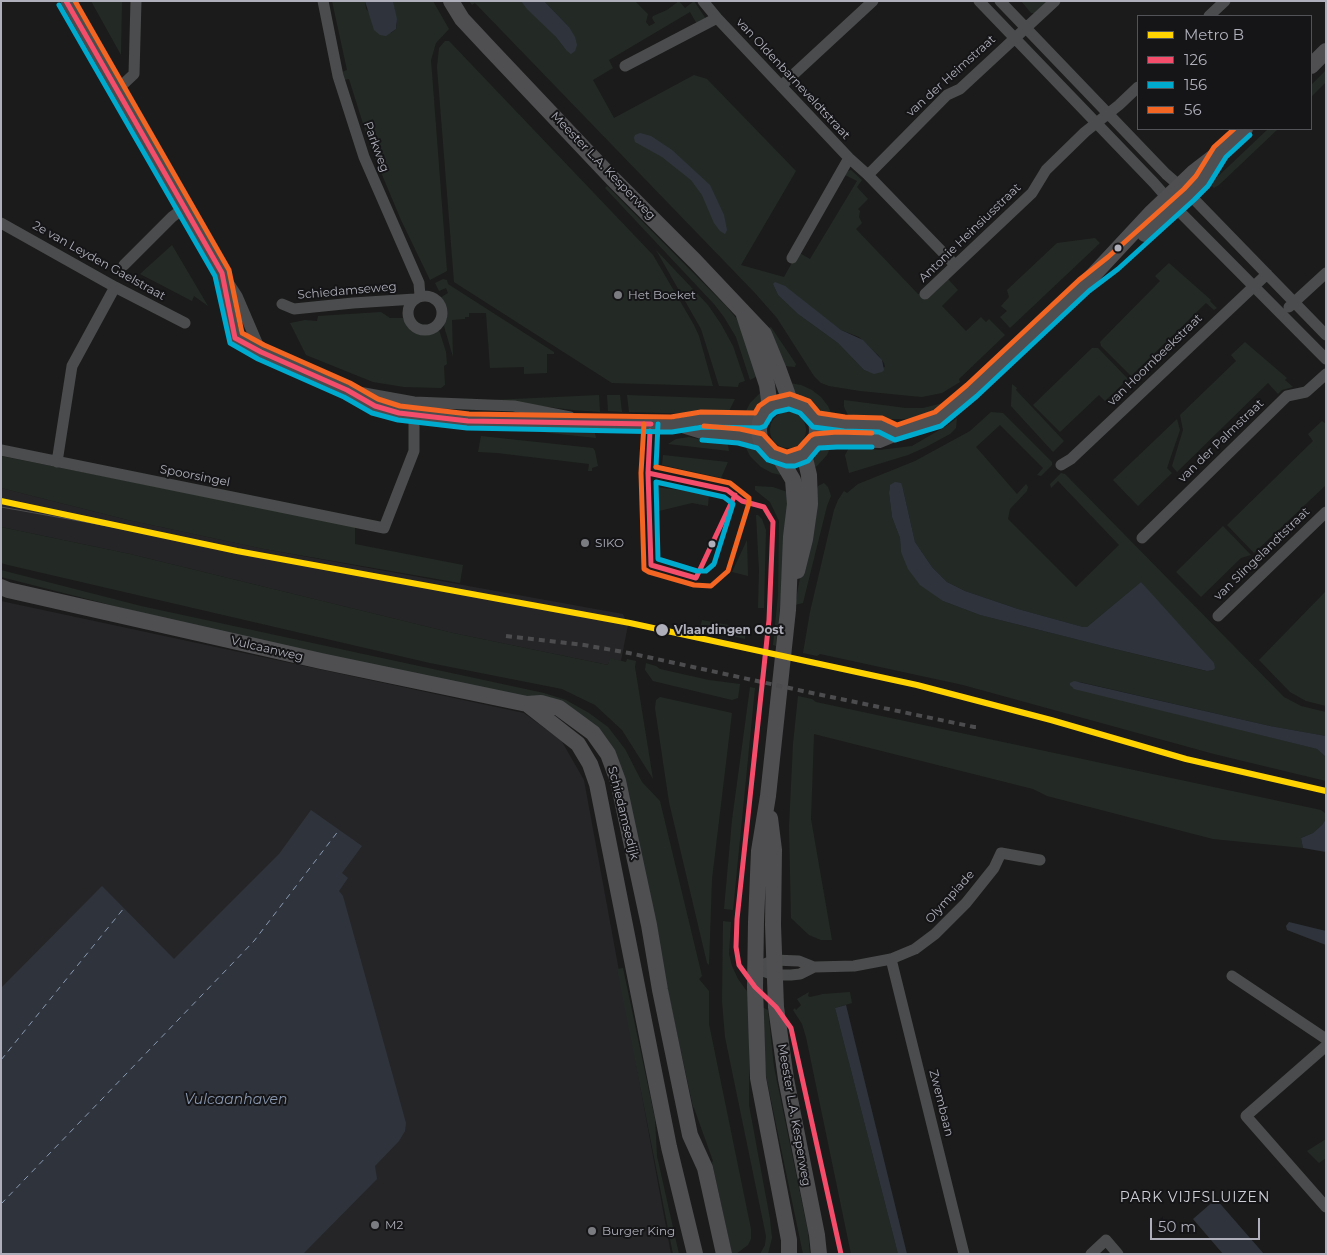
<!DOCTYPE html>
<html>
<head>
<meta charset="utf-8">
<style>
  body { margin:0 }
  #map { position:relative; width:1327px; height:1255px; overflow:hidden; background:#1b1b1b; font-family:Montserrat,sans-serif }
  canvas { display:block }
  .frame { position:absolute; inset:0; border:2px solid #aeafba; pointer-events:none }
  .legend { position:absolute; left:1137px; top:15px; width:175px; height:115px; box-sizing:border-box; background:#151517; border:1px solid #525358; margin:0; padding:6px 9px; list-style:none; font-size:15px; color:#aeafba }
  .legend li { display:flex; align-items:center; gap:10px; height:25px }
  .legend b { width:25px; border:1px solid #525358 }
  .scale { position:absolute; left:1150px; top:1218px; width:110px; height:22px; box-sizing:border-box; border:2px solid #aeafba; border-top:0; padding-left:6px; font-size:15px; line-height:18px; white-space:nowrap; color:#aeafba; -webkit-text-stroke:4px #151517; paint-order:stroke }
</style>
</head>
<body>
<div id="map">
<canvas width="1327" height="1255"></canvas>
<div class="frame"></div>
<ul class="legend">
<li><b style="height:6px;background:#ffd301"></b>Metro B</li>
<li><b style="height:6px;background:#f44d6c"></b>126</li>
<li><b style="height:6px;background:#00a9ce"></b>156</li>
<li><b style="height:6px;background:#f26522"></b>56</li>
</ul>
<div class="scale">50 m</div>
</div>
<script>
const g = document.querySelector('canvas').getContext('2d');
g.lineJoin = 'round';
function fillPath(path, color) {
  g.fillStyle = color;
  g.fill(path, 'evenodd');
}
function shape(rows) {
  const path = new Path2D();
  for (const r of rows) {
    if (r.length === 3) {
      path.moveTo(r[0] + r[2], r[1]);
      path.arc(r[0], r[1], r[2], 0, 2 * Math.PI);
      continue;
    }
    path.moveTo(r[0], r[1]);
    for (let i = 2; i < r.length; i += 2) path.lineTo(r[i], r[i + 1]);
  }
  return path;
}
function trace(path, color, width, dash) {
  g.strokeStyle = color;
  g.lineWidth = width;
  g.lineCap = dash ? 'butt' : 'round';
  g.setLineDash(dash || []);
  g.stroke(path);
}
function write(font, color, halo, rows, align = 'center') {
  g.font = font + ' Montserrat,sans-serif';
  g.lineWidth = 4;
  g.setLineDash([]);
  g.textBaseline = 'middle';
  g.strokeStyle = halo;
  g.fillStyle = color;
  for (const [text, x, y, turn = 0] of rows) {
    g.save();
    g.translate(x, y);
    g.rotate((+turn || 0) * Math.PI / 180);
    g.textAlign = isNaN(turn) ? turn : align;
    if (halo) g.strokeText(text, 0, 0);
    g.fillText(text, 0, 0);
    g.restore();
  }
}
fillPath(shape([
  [1,488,128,520,264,549,623,614,628,625,621,661,610,659,608,665,453,633,130,554,1,527],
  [1,601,524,713,561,740,584,780,671,1254,1,1254]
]), '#252527');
fillPath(shape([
  [91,1,122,1,121,55],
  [332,1,365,1,366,9,391,33,396,29,397,24,393,1,433,1,449,29,436,43,431,60,447,271,430,280,401,220,370,146,349,79,344,80,342,72,347,70],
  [469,1,521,1,556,37,566,50,569,27,544,1,635,1,648,14,646,22,649,26,655,23,652,18,653,16,667,10,679,1,685,8,694,1,706,19,697,24,690,12,609,60,613,68,593,80,614,118,694,75,707,79,796,171,741,265,784,277,798,252,810,259,857,181,845,175,848,171,851,170,862,180,857,187,868,199,858,209,860,211,859,217,862,223,856,229,918,294,920,294,926,300,948,279,958,290,942,306,966,331,981,317,986,322,989,319,1005,335,959,379,960,382,942,393,922,397,911,396,860,391,829,386,821,383,814,376,777,318,755,293,475,3,472,5],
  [773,284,817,312,841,330,859,337,879,356,884,363,885,367,869,372,864,370,838,343,798,314,778,295],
  [1021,1,1046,1,1046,2,1035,13,1031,13],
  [445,41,449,41,451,43,653,255,694,325,699,336,713,386,612,383,454,282,437,67,439,48],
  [1326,70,1326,82,1311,97,1311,85],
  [1268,129,1278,129,1219,185,1214,188,1210,184],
  [607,186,727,307,736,318,743,331,757,376,754,378,750,380,736,337,724,317,714,304,605,188],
  [1095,238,1100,243,1010,328,1000,317,1007,311,1001,306,1009,297,1007,290,1057,243],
  [172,245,208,306,194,296,192,301,140,274],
  [656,250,708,305,721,324,733,346,745,381,739,383,738,387,719,386,701,329],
  [1169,263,1211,300,1210,301,1217,308,1214,310,1206,303,1131,376,1101,346,1100,342,1160,281,1155,276],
  [443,279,447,280,448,284,554,352,554,354,547,354,547,373,524,374,524,367,490,368,486,313,469,313,469,317,465,317,465,319,452,320,453,357,444,326,446,310,440,298,448,293,446,288,439,291,435,283],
  [381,312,390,318,403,318,410,329,421,334,430,334,439,330,446,352,447,364,444,366,445,385,441,388,404,387,373,382,306,355,290,323,305,320,317,321,318,316],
  [771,327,796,364,795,367,784,366,769,328],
  [1245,342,1287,378,1285,380,1293,387,1282,390,1278,394,1268,383,1177,472,1172,466,1183,430,1180,415,1236,361,1231,355],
  [1092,348,1098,348,1128,379,1105,401,1099,395,1060,432,1033,405],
  [790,383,801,385,812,390,821,397,828,406,833,417,827,417,807,399,797,395],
  [1012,384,1017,388,1016,390,1064,441,1053,452,1011,406],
  [763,390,763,400,760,407,754,413,744,415,750,403],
  [599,395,600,412,573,410,492,400],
  [607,395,620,395,622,412,608,411],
  [627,395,735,399,727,415,629,412],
  [844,400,906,408,923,408,943,403,935,410,920,418,903,419,850,419,844,407],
  [788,430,18],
  [991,412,1003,413,1052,462,1052,465,1041,476,1037,475,1043,468,1000,425,976,447,1017,494,1026,484,1028,487,1027,491,1010,509,1008,519,1076,587,1119,545,1058,481,1051,488,1050,484,1061,473,1065,474,1284,697,1301,706,1326,712,1326,736,1270,726,1080,682,1071,687,1317,749,1326,757,1326,781,1214,754,963,685,820,654,817,656,803,653,810,612,834,510,838,500,844,491,847,493,858,484,915,461,970,431],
  [890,485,903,489,915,542,932,567,947,582,965,591,1018,609,1083,627,1087,627,1141,582,1213,670,1206,671,1115,649,980,615,943,601,901,552,900,538,892,517,889,493],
  [957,418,956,428,950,434,926,447,908,455,849,473,845,455,850,446,879,450,912,446,948,425],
  [1177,419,1180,430,1167,468,1172,473,1138,506,1113,480],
  [1322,421,1326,424,1326,485,1254,553,1227,525,1313,441,1308,434],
  [512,427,595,433,596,438,512,429],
  [481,436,593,448,595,451,598,466,592,468,592,471,588,471,589,464,497,453,478,452],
  [689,437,715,442,727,440,729,451,668,444,676,439],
  [743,442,751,444,758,448,764,456,778,465,785,476,772,473,761,467,750,456],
  [832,444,827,455,817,466,812,469,816,451,823,446],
  [663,455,728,462,721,478,662,465],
  [1,456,355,526,355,544,463,565,460,583,264,549,128,520,1,488],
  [824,483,828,487,831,496,827,506,803,603,795,605,816,491,818,486],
  [755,486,773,487,790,493,790,508,776,646,773,645,778,595,779,521,770,502,755,490],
  [656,487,709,494,708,506,692,503,655,512],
  [756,515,758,515,762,519,766,530,764,608,758,608,759,570],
  [1223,526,1251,555,1241,558,1201,597,1176,572],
  [1,527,130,554,453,633,608,665,610,658,626,662,627,659,636,661,635,667,653,779,622,730,595,705,562,689,430,663,8,565,1,563],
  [747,540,748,576,732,572],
  [1,570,141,606,544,693,566,700,589,713,608,727,625,749,642,782,660,801,702,976,699,979,709,991,709,1024,751,1229,751,1239,748,1245,736,1254,732,1254,712,1162,713,1161,694,1108,693,1107,621,775,568,710,142,613,1,577],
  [1326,591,1326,706,1306,701,1290,692,1259,660],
  [702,620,745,628,745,639,700,628],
  [646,663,656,666,660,669,709,680,740,684,738,698,732,700,653,681,645,670],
  [750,687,755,688,733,910,724,909,732,820],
  [798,696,812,699,816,702,1321,810,1326,814,1326,819,1322,825,1313,833,1301,838,1303,848,1213,839,1047,796,1033,789,814,734,811,819,832,940,821,940,809,935,791,918,789,827,793,744],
  [660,697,732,713,712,879,709,965,707,963,669,802,655,708,656,700],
  [723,921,731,922,729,954,732,966,738,979,749,994,749,1105,770,1219,772,1238,768,1254,760,1254,765,1245,766,1236,725,1037,722,1001],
  [623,968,655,1119,657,1156,679,1254,673,1254,617,969],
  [809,992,808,996,810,997,823,994,850,992,852,1003,835,1008,898,1254,851,1254,806,1037,802,1024,793,1010,795,1008,796,1010,801,1005,797,999],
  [762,1007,768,1010,774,1067,808,1232,810,1254,803,1254,766,1076,760,1018],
  [1326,1139,1326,1158,1319,1163,1307,1151]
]), '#232a25');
fillPath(shape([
  [365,1,393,1,397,19,396,29,386,36,380,35,374,30],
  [521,1,544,1,569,27,575,37,577,45,575,51,571,54,566,50,556,37,527,9],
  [640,133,651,136,672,150,710,185,724,215,727,230,725,234,720,231,714,223,702,195,691,180,662,157,635,142,634,138,635,135],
  [775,282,785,286,841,330,863,340,882,360,884,370,882,372,874,374,864,370,838,343,798,314,778,295,773,284],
  [895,482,901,483,903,489,915,542,932,567,947,582,965,591,1018,609,1083,627,1087,627,1141,582,1214,663,1215,668,1213,670,1207,671,1115,649,980,615,943,601,920,585,908,569,901,552,900,538,892,517,889,493,890,485],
  [1074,681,1270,726,1326,736,1326,757,1317,749,1074,689,1070,685,1070,683],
  [311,810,362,846,342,873,348,878,339,891,343,896,406,1123,405,1131,399,1141,375,1166,377,1179,303,1254,1,1254,1,988,102,886,174,959,279,854],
  [1326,819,1326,852,1303,848,1301,838,1313,833,1322,825],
  [1289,922,1326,931,1326,945,1287,930,1286,926],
  [846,1005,907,1254,898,1254,835,1008],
  [1216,1199,1264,1254,1223,1254,1193,1219]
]), '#2f343c');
trace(shape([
  [1,1060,124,908],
  [1,1204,254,941,339,830]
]), '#8998b1', 1, [6, 5]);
trace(shape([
  [66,1,222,273,237,296,261,352],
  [323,1,338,76,364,157,419,283,420,296],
  [703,1,717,18,849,158,868,175,955,265],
  [979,1,1154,183,1175,207,1326,359],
  [1000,1,1166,174,1189,194,1326,335],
  [1209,16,1225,1],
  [625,66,717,18],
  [781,86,873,1],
  [117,90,134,74,136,1],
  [868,175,947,95,960,89,1055,1],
  [1,223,115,287,185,323],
  [792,258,849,158],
  [124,265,172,217,184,208],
  [222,273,235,338,261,352,347,390,375,406,399,413,468,421,672,425,702,419,760,421],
  [925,294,1032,193,1046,170,1085,132,1119,105,1138,87],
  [425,313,17],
  [282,304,294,309,353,303,415,299],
  [1289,307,1326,273],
  [353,391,414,402,514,406,570,417],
  [674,425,700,433,739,436,761,441],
  [1,450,384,528,414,451,414,402],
  [57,462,72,366,115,287],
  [1061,465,1071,459,1267,274],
  [1142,538,1287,396,1306,392,1326,374],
  [1218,616,1326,512],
  [891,959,964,1254],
  [755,968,774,960,799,961,814,967,854,966,891,959,915,949,935,934,966,903,994,868,1001,853,1040,860],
  [755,968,774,975,791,975,800,974,814,967],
  [1232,976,1326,1039],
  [1326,1046,1246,1116,1326,1207],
  [1091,1254,1106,1240,1118,1254]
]), '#4b4c4d', 11);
trace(shape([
  [451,1,462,19,490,49,612,178,695,261,764,334,778,368,790,401],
  [1311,66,1326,51],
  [1145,234,1202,181,1214,162],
  [744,315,767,385,769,400,768,409],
  [788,430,29],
  [815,420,844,424,881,425,896,433],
  [815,441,844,439,879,440,896,433,939,419,972,391,1084,285,1152,212,1194,172,1220,152,1245,129],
  [780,458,793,480,795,504,791,537,788,610,768,796,759,851,756,922,755,987,758,1078,789,1240,789,1254],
  [797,571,805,539,810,504,809,475,804,454],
  [1,587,8,590,321,661,527,704,541,703,559,708,593,733,608,754,618,781,649,925,660,990,690,1135,705,1168,724,1254],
  [527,704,578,744,590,764,597,784,669,1147,695,1254],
  [770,818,774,850,773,925,776,1007,786,1079,817,1235,819,1254]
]), '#4f4f52', 16);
trace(shape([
  [1,507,158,535]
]), '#4c4c4e', 1);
trace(shape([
  [506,636,584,645,629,653,812,693,974,727,979,727]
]), '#4c4c4e', 4, [6, 5]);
trace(shape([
  [66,1,222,273,235,338,261,352,347,390,375,406,399,413,468,421,651,424],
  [650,431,648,473,651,565,696,578,735,495],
  [648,473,727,490,742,501,764,507,773,522,769,620,737,919,736,947,739,965,755,987,776,1007,791,1028,841,1254]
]), '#f44d6c', 5);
trace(shape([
  [59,5,215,276,230,343,258,359,344,397,372,413,398,420,467,428,672,432,703,427,760,428,765,426,771,416,776,412,789,409,800,413,813,427,844,431,879,432,895,440,941,426,977,396,1089,291,1118,269,1194,200,1208,186,1226,157,1250,135],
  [702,440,738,443,757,448,768,460,786,466,795,466,808,461,819,448,837,447,872,447],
  [656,467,658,424],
  [656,482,724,497,733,504,714,564,706,571,697,571,658,559,656,482]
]), '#00a9ce', 5);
trace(shape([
  [75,1,229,270,242,333,264,345,350,383,378,399,400,406,469,414,671,417,701,412,755,413,759,406,769,399,790,394,809,401,819,413,845,417,882,418,897,425,935,412,967,385,1079,280,1108,257,1184,189,1196,176,1214,147,1234,129],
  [704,426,740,429,763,434,776,448,787,452,799,448,810,436,814,434,837,432,872,433],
  [641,473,644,569,649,572,694,585,711,586,728,571,749,503,749,498,730,483,656,467],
  [641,473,644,424]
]), '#f26522', 5);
trace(shape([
  [1,501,237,551,630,623,917,685,1051,720,1186,759,1326,791]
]), '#ffd301', 6);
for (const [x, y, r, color] of [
  [1118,248,4.5,"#aeafba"],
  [618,295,5,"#7b7b82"],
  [585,543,5,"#7b7b82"],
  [712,544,4.5,"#aeafba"],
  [662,630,7,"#aeafba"],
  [375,1225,5,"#7b7b82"],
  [592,1231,5,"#7b7b82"]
]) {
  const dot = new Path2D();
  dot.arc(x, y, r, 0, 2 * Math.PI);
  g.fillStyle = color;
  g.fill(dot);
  trace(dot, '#151517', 2);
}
write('12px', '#aeafba', '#151517', [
  ["van der Heimstraat",951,76,-42],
  ["van Oldenbarneveldtstraat",793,79,47],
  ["Parkweg",376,147,70],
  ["Meester L.A. Kesperweg",603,166,46],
  ["Antonie Heinsiusstraat",970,233,-44],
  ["2e van Leyden Gaelstraat",99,261,29],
  ["Schiedamseweg",347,291,-5],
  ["van Hoornbeekstraat",1155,360,-44],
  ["van der Palmstraat",1221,441,-44],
  ["Spoorsingel",195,476,11],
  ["van Slingelandtstraat",1262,554,-44],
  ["Vulcaanweg",267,649,13],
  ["Schiedamsedijk",623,813,76],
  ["Olympiade",950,897,-48],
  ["Zwembaan",941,1103,76],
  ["Meester L.A. Kesperweg",794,1115,80]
]);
write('12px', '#aeafba', '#151517', [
  ["Het Boeket",628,295],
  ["SIKO",595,543],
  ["M2",385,1225],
  ["Burger King",602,1231]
], 'left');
write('bold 12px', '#aeafba', '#151517', [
  ["Vlaardingen Oost",674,630]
], 'left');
write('italic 14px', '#8998b1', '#151517', [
  ["Vulcaanhaven",236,1100]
]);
g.letterSpacing = '1px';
write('14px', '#cecfd6', '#151517', [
  ["PARK VIJFSLUIZEN",1195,1198]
]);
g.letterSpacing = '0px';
</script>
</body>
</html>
